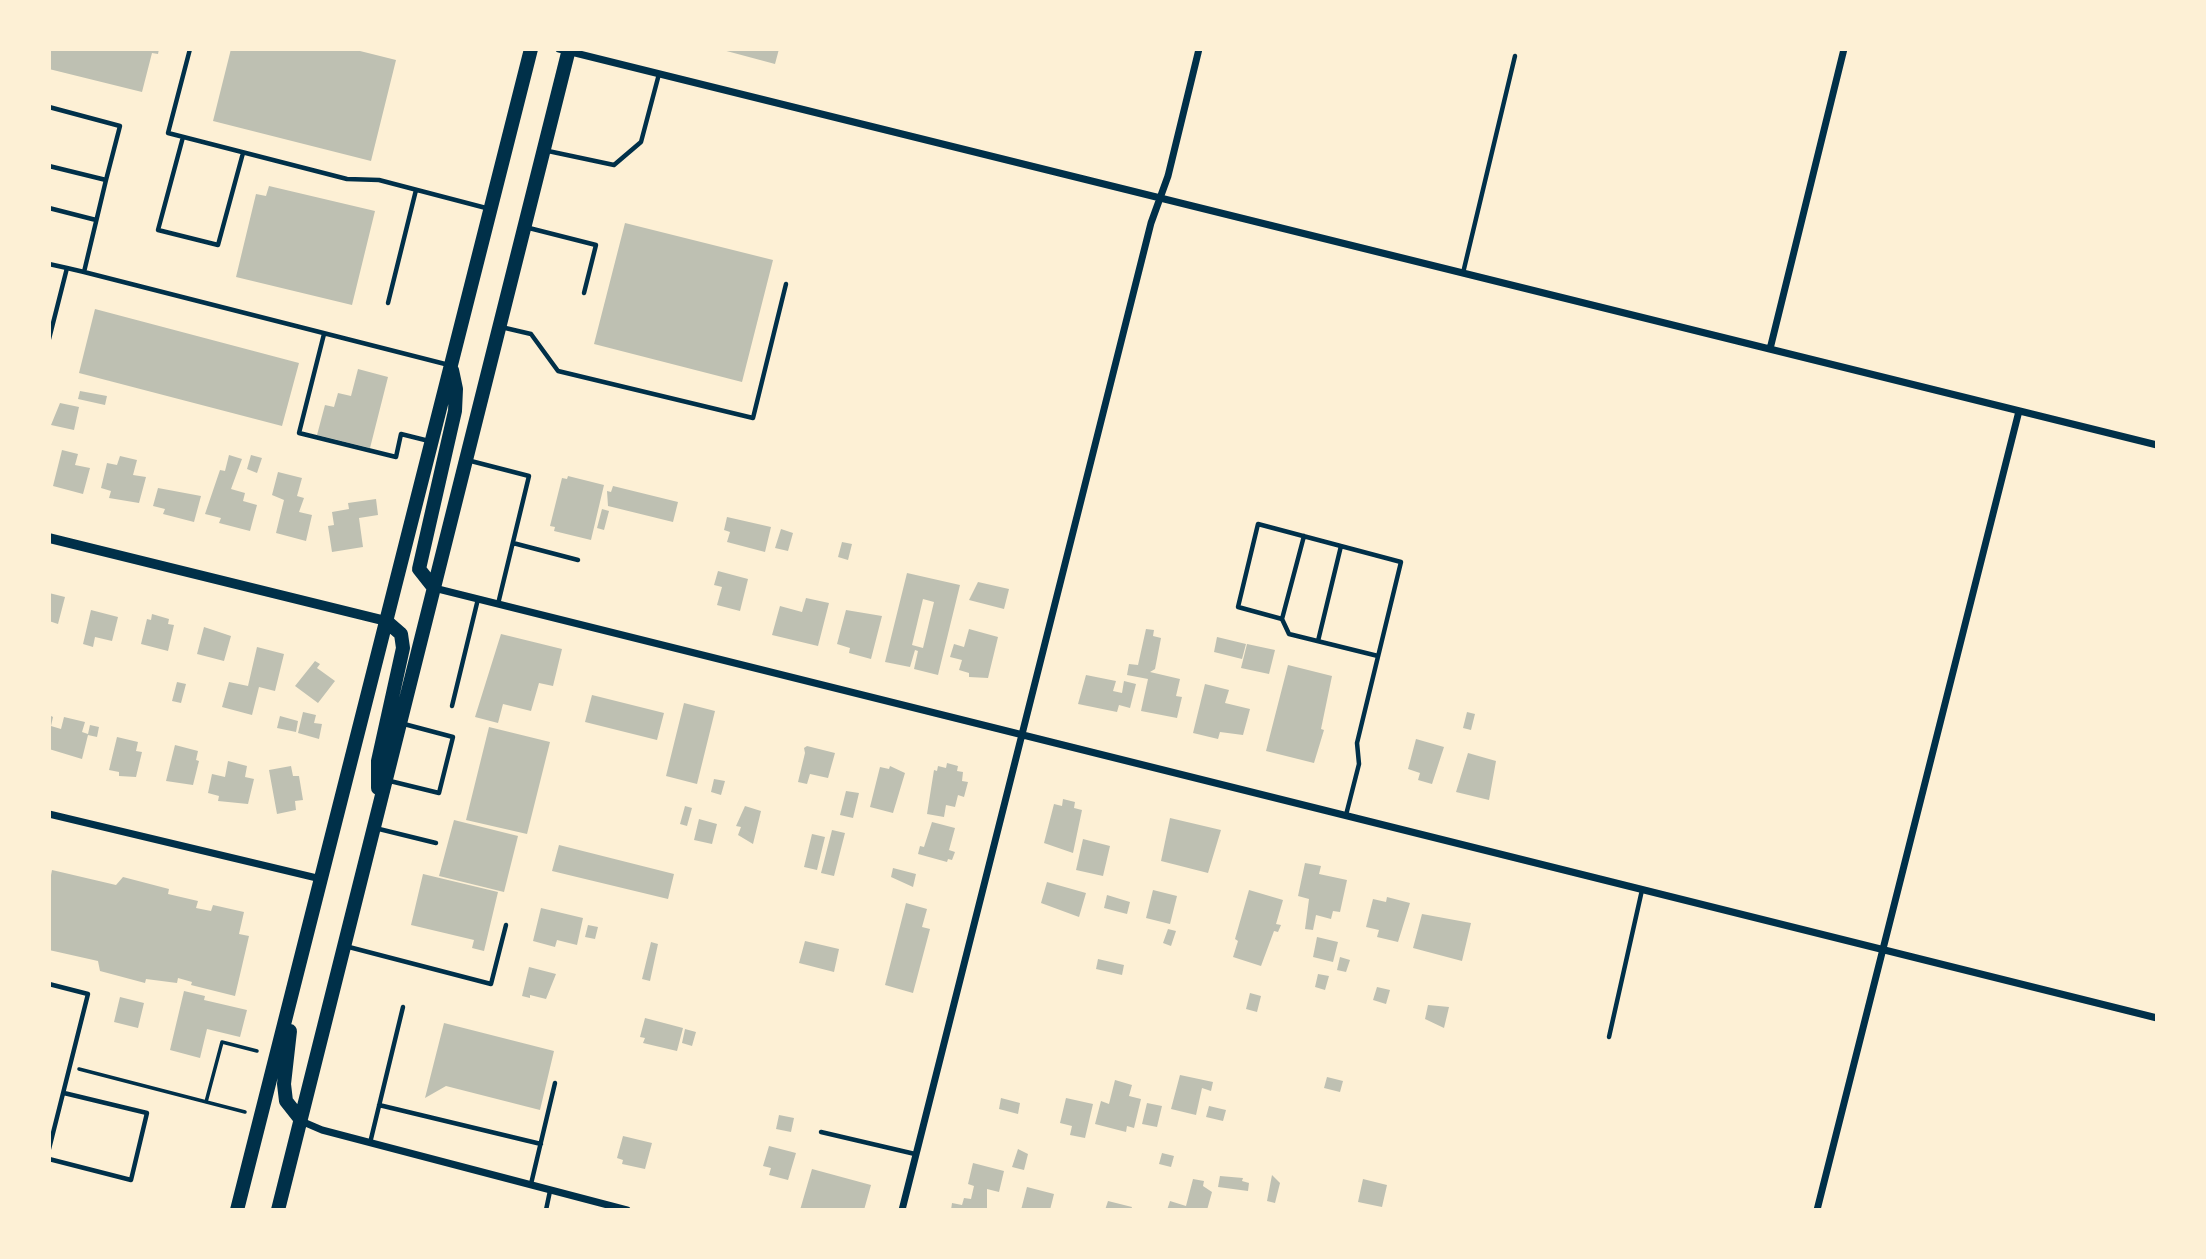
<!DOCTYPE html>
<html>
<head>
<meta charset="utf-8">
<style>
  body { margin:0 }
  #map { position:relative; width:2206px; height:1259px; overflow:hidden; background:#fdf0d5; font-family:Bitter,serif }
  canvas { display:block }
  .frame { position:absolute; inset:0; border:51px solid #fdf0d5; pointer-events:none }
</style>
</head>
<body>
<div id="map">
<canvas width="2206" height="1259"></canvas>
<div class="frame"></div>
</div>
<script>
const g = document.querySelector('canvas').getContext('2d');
g.lineJoin = 'round';
function fillPath(path, color) {
  g.fillStyle = color;
  g.fill(path, 'evenodd');
}
function shape(rows) {
  const path = new Path2D();
  for (const r of rows) {
    path.moveTo(r[0], r[1]);
    for (let i = 2; i < r.length; i += 2) path.lineTo(r[i], r[i + 1]);
  }
  return path;
}
function trace(path, color, width, dash) {
  g.strokeStyle = color;
  g.lineWidth = width;
  g.lineCap = dash ? 'butt' : 'round';
  g.setLineDash(dash || []);
  g.stroke(path);
}
fillPath(shape([
  [49,49,159,49,158,54,152,53,142,92,49,69],
  [231,49,352,49,396,60,371,161,213,121],
  [719,49,779,49,775,64],
  [269,186,375,211,352,305,236,277,256,194,266,196],
  [625,223,773,260,742,382,594,344],
  [95,309,299,363,282,426,79,373],
  [358,369,388,377,370,448,317,435,325,405,334,407,338,393,351,396],
  [80,391,107,396,105,405,78,399],
  [60,403,79,407,74,430,51,425],
  [62,450,78,454,75,465,90,468,83,494,53,486],
  [229,455,242,459,231,489,245,493,243,501,257,505,250,531,219,523,221,518,205,514,220,470,225,471],
  [251,455,262,458,257,473,247,469],
  [120,456,137,460,133,475,146,477,139,503,109,498,111,491,101,488,107,463,117,465],
  [278,472,302,478,297,496,304,498,299,512,312,515,306,541,276,533,284,500,272,495],
  [568,476,604,485,591,540,554,531,555,527,550,526,562,478,567,479],
  [613,486,678,502,673,522,608,506,607,491,611,492],
  [158,488,201,496,194,522,163,514,165,509,153,506],
  [376,499,378,515,359,518,363,547,332,552,328,526,334,525,332,512,349,509,348,503],
  [602,509,609,511,604,530,597,528],
  [727,517,771,527,765,552,727,542,730,532,724,530],
  [781,529,793,533,788,551,775,548],
  [842,542,852,544,848,560,838,557],
  [718,571,748,579,740,611,717,605,722,587,714,585],
  [907,573,960,585,938,675,914,669,918,651,915,650,910,667,885,662],
  [923,599,934,602,923,648,912,645],
  [978,582,1009,589,1004,609,969,600],
  [49,593,65,597,58,624,49,621],
  [806,598,829,603,818,646,772,635,780,606,802,612],
  [91,610,118,617,112,641,95,637,93,647,83,644],
  [846,610,882,616,871,659,849,653,850,648,837,644],
  [152,614,169,619,168,624,174,625,168,651,141,644,147,619,151,620],
  [204,627,231,636,224,661,197,654],
  [969,629,998,637,988,678,969,677,969,673,959,670,962,660,950,657,954,644,964,647],
  [1146,629,1154,630,1153,636,1161,638,1155,669,1150,672,1180,679,1176,696,1182,697,1177,718,1141,711,1148,679,1127,675,1129,664,1138,665],
  [501,634,562,649,553,686,539,683,531,711,503,704,498,723,475,717],
  [1217,637,1246,644,1242,659,1214,652],
  [1247,644,1275,650,1269,674,1241,668],
  [257,647,284,654,275,691,259,687,252,715,222,707,229,682,248,686],
  [315,661,320,664,317,668,335,681,318,703,295,686],
  [1288,665,1332,676,1321,729,1324,730,1314,763,1266,751],
  [1086,675,1116,681,1113,691,1122,693,1124,681,1136,684,1130,708,1119,705,1117,712,1078,704],
  [177,682,186,684,181,703,172,701],
  [1205,684,1229,690,1225,703,1250,709,1243,735,1220,732,1218,739,1193,733],
  [592,695,664,713,657,740,585,722],
  [684,703,715,711,697,784,666,776],
  [303,712,316,715,314,723,322,724,319,739,298,733],
  [1467,712,1475,714,1471,730,1463,728],
  [49,715,53,717,51,726,61,729,64,717,85,722,82,732,88,734,90,725,99,727,97,737,88,735,82,759,49,749],
  [280,716,298,721,296,732,277,728],
  [489,727,550,742,527,834,466,820],
  [117,737,138,742,136,751,142,752,136,777,119,776,119,772,109,770],
  [1416,739,1444,747,1432,784,1418,780,1420,773,1408,769],
  [175,745,198,751,196,760,199,761,193,785,166,781],
  [807,746,835,753,828,778,810,774,807,784,798,782,805,753,804,748],
  [1468,753,1496,761,1489,800,1456,792],
  [228,761,247,766,245,777,254,779,248,804,218,801,219,796,208,793,212,774,225,777],
  [947,763,958,766,957,771,963,772,962,781,968,782,964,797,958,795,955,807,946,805,944,817,927,814,934,770,937,771,938,766,946,768],
  [291,766,293,776,299,776,303,800,295,801,296,810,277,814,269,770],
  [890,766,905,773,893,813,870,807,880,767,889,769],
  [714,779,725,781,721,795,711,792],
  [846,791,859,793,853,818,840,815],
  [1063,799,1075,802,1074,808,1082,810,1073,853,1044,843,1054,804,1062,806],
  [685,806,692,808,687,826,680,824],
  [745,806,761,811,753,844,738,835,741,827,736,826],
  [1170,818,1221,830,1208,873,1161,861],
  [699,819,717,824,712,844,694,840],
  [454,820,518,836,504,892,439,876],
  [932,822,955,828,949,850,955,852,952,860,948,859,947,862,918,854,920,846,924,847],
  [832,830,845,833,834,876,821,873],
  [812,834,825,837,817,870,804,867],
  [1083,839,1110,846,1103,876,1076,870],
  [559,845,674,874,668,899,552,871],
  [1305,863,1321,866,1319,874,1347,880,1340,912,1333,911,1331,919,1316,915,1313,930,1305,929,1309,899,1298,896],
  [893,868,916,874,913,887,891,877],
  [52,870,116,885,123,877,169,889,168,894,198,901,196,908,211,911,213,905,244,912,239,934,249,936,235,996,191,985,192,982,178,978,177,983,146,979,145,983,100,971,98,961,49,950,49,885],
  [423,874,498,892,484,951,472,948,474,940,411,925],
  [1047,882,1086,893,1079,917,1041,903],
  [1153,890,1177,896,1170,924,1146,918],
  [1249,890,1283,900,1276,924,1281,925,1278,932,1274,931,1261,966,1233,957,1238,941,1235,939],
  [1107,895,1130,902,1127,914,1104,908],
  [1387,897,1410,903,1398,942,1377,937,1379,930,1366,927,1373,899,1386,902],
  [906,903,927,909,922,927,930,929,913,993,885,985],
  [541,908,583,918,577,945,557,940,555,947,533,941],
  [1422,914,1471,923,1462,961,1413,948],
  [588,925,598,927,595,939,585,937],
  [1168,929,1176,931,1171,946,1163,943],
  [1317,937,1338,942,1333,962,1313,957],
  [805,941,839,949,834,972,799,963],
  [651,942,658,944,650,981,642,979],
  [1340,957,1350,960,1346,972,1337,970],
  [1098,959,1124,965,1122,975,1096,969],
  [529,967,556,974,546,999,530,995,530,998,522,996],
  [1318,974,1329,976,1325,990,1315,987],
  [1377,987,1390,990,1386,1004,1373,1000],
  [184,991,205,996,204,1000,247,1010,240,1037,207,1029,200,1058,170,1050],
  [1250,993,1261,996,1257,1012,1246,1009],
  [120,997,144,1003,138,1028,114,1022],
  [1428,1005,1449,1007,1444,1028,1425,1019],
  [645,1018,683,1028,677,1051,643,1043,645,1038,640,1037],
  [444,1023,554,1051,540,1110,446,1086,425,1098],
  [685,1029,696,1032,692,1046,682,1043],
  [1180,1075,1213,1082,1211,1091,1202,1088,1196,1115,1171,1109],
  [1327,1077,1343,1081,1340,1092,1324,1088],
  [1115,1080,1132,1085,1129,1096,1141,1099,1134,1128,1127,1126,1126,1132,1095,1124,1101,1101,1109,1104],
  [1001,1098,1020,1103,1018,1114,999,1109],
  [1066,1098,1093,1104,1085,1138,1070,1135,1072,1126,1060,1123],
  [1147,1103,1162,1106,1157,1127,1142,1124],
  [1209,1106,1226,1110,1223,1121,1206,1117],
  [779,1115,794,1118,791,1132,776,1129],
  [623,1136,652,1143,645,1169,622,1164,623,1160,617,1158],
  [769,1146,796,1153,788,1180,769,1175,771,1168,763,1166],
  [1018,1149,1028,1154,1024,1170,1012,1167],
  [1162,1153,1174,1156,1171,1167,1159,1164],
  [973,1163,1004,1171,999,1192,987,1189,987,1210,951,1210,952,1203,962,1205,964,1198,971,1199,974,1186,968,1184],
  [812,1169,871,1185,864,1210,800,1210],
  [1272,1175,1280,1183,1275,1203,1267,1201],
  [1220,1176,1243,1178,1242,1181,1249,1183,1248,1191,1218,1187],
  [1193,1179,1204,1181,1203,1186,1212,1192,1207,1210,1167,1210,1170,1201,1186,1206],
  [1363,1179,1387,1185,1382,1207,1358,1202],
  [1027,1187,1054,1194,1050,1210,1021,1210],
  [1108,1201,1132,1207,1131,1210,1105,1210]
]), '#bec0b2');
trace(shape([
  [79,1069,245,1112],
  [206,1102,222,1042,257,1051]
]), '#003049', 3.5);
trace(shape([
  [190,49,168,133,347,179,379,180,486,208],
  [49,107,120,126,106,180,49,166],
  [183,137,158,230,218,245,243,153],
  [548,151,614,165,641,142,659,74],
  [49,208,96,220],
  [529,228,596,245,584,293],
  [49,264,67,268,49,339],
  [67,268,84,272,106,180],
  [84,272,449,365],
  [1463,273,1515,56],
  [388,303,416,190],
  [501,327,531,334,558,371,753,418,786,284],
  [324,334,299,433,396,457,401,434,429,441],
  [467,460,529,476,498,604],
  [513,543,578,560],
  [1282,619,1304,536],
  [1318,641,1341,546],
  [452,706,478,599],
  [390,781,439,793,453,737,404,724],
  [1346,815,1359,764,1357,743,1401,562,1258,524,1238,607,1282,619,1289,634,1378,656],
  [375,828,436,843],
  [345,946,491,984,506,925],
  [49,984,88,994,49,1149],
  [1609,1037,1642,890],
  [379,1105,541,1144],
  [821,1132,915,1154],
  [370,1143,403,1007],
  [49,1159,131,1180,147,1113,64,1093],
  [531,1184,555,1083],
  [546,1210,550,1191]
]), '#003049', 4.5);
trace(shape([
  [559,49,2157,445],
  [1770,349,1844,49],
  [434,588,2157,1018],
  [49,814,321,879],
  [301,1121,322,1130,627,1210],
  [902,1210,1151,223,1168,176,1199,49],
  [1817,1210,2019,411]
]), '#003049', 7);
trace(shape([
  [49,538,386,621]
]), '#003049', 10);
trace(shape([
  [434,588,419,569,455,411,456,389,452,370],
  [378,788,378,761,403,648,401,634,386,621],
  [290,1031,284,1084,286,1101,301,1120],
  [237,1210,531,49],
  [278,1210,569,49]
]), '#003049', 14);
</script>
</body>
</html>
